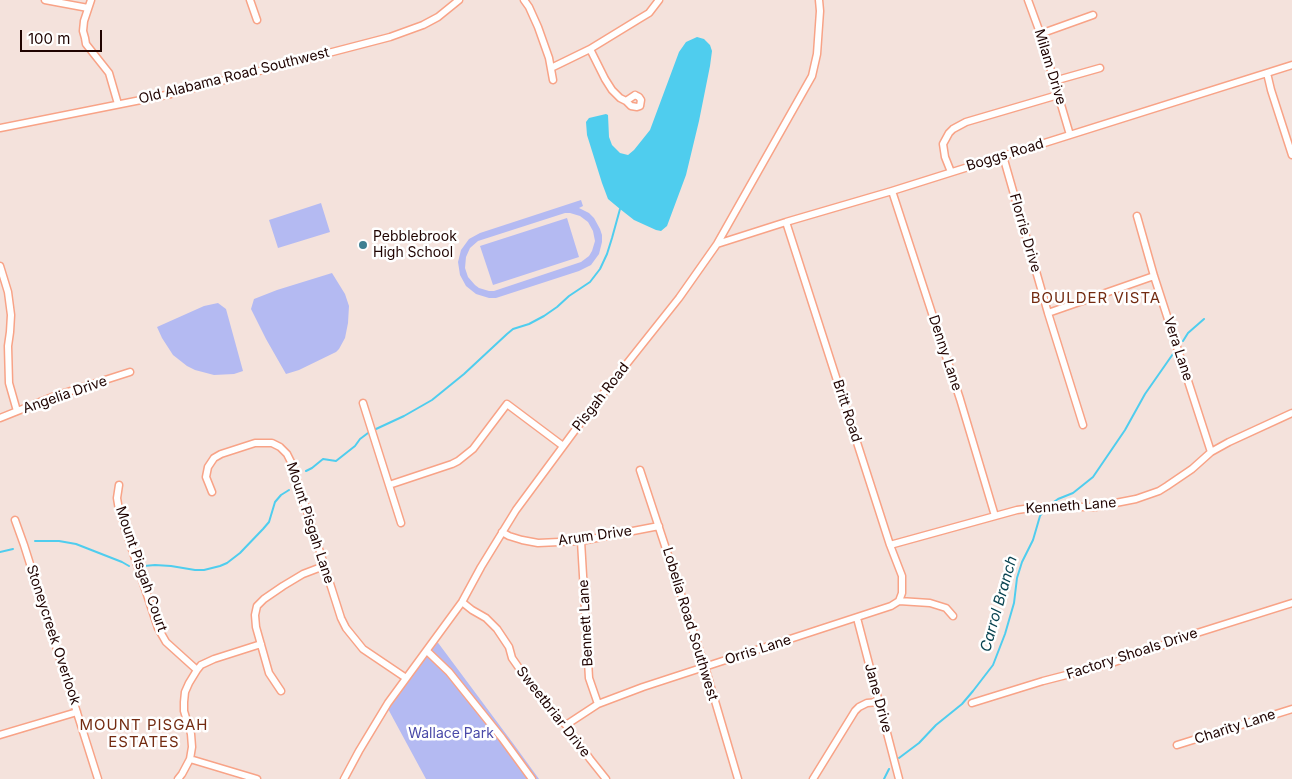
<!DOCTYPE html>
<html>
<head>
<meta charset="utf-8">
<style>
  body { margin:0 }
  #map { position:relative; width:1292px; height:779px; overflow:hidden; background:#f4e2dc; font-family:Inter,sans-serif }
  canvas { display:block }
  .scale { position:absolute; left:20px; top:30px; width:82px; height:22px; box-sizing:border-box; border:2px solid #1f0300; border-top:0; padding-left:6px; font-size:15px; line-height:18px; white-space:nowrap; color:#1f0300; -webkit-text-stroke:4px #fff; paint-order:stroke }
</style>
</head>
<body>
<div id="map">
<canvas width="1292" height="779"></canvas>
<div class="scale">100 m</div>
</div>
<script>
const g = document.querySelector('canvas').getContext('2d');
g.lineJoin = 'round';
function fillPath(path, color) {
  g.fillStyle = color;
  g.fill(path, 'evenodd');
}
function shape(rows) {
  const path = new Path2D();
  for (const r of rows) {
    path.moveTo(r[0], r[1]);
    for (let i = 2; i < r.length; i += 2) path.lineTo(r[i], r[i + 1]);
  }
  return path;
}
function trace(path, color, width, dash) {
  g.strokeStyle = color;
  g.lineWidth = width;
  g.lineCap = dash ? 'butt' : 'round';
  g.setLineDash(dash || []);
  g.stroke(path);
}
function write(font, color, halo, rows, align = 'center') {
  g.font = font + ' Inter,sans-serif';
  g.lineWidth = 5;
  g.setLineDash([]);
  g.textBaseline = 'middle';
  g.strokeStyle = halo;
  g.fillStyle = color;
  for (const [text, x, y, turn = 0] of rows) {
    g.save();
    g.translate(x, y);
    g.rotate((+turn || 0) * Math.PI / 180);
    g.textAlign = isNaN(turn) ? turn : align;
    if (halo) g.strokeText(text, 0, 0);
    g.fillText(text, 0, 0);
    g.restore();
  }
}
fillPath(shape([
  [581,200,583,206,579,208,589,213,594,218,600,229,602,235,602,242,599,254,591,265,579,271,496,298,489,298,476,294,466,286,460,275,458,262,461,250,469,239,480,233],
  [565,213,570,213,580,216,588,222,593,231,595,241,592,251,589,256,581,262,494,291,489,291,479,288,475,285,468,277,465,268,466,257,470,248,478,241],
  [321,203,330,232,278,248,269,220],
  [567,218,579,257,493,285,480,246],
  [332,273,345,294,349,306,348,323,345,338,339,349,336,352,299,370,286,374,266,339,251,309,254,299,277,290],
  [218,303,226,309,243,371,234,374,214,375,195,370,187,366,173,355,162,338,157,327,204,306],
  [436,640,515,746,539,779,426,779,387,707]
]), '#b4baf2');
fillPath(shape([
  [697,37,704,39,710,45,712,51,710,66,699,121,686,175,667,226,661,231,656,230,634,220,620,209,608,199,602,183,587,135,586,122,589,118,606,114,608,115,609,137,612,145,620,153,628,155,634,150,650,130,679,52,686,42]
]), '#4fcdee');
trace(shape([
  [1183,341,1188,333,1204,319],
  [376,429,404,416,432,400,464,374,507,334,513,329,529,324,544,316,557,307,569,296,590,282,600,269,607,254,612,238,620,209],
  [306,471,312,468,323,459,336,461,355,446,360,439,368,433],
  [1051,504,1058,499,1073,493,1093,477,1125,430,1145,394,1175,351],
  [35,541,59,541,76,544,122,562,129,566],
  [0,552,13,549],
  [144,566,155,565,171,566,195,570,204,570,220,566,227,563,240,553,263,529,269,522,275,502,281,495,289,490],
  [899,758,919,743,936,725,962,704,973,691,993,665,1005,634,1014,603,1017,578,1022,562,1033,540,1040,516,1044,511],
  [884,779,889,769]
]), '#4fcdee', 2);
const minor = shape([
  [45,0,88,8],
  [91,0,84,21,83,31,85,38,86,44,109,73,118,104],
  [250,0,257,20],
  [524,0,529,7,538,27,549,58,553,80],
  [1028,0,1039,30,1070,135],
  [1040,34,1093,15],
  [590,49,605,79,612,90,620,98,626,101],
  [551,68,590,49,639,19,649,13,659,0],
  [1267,73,1271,90,1292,155],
  [1054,81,1100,68],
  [635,95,639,97,641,100,640,106,637,107,631,106,626,101,635,95],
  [0,128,171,94,390,37,423,25,438,17,459,0],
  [1003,156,1048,313,1083,425],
  [951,172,945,157,943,144,949,133,953,129,966,122,1058,95],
  [892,191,960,399,995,516],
  [1137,216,1154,276,1211,452],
  [786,222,890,545,902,576,902,593,899,601],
  [717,244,786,222,892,191,1292,65],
  [0,266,8,292,11,315,10,332,8,346,9,383,17,411],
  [1048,313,1154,276],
  [363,403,401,523],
  [0,418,55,396,130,372],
  [640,470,705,667,738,779],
  [119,485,117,498,119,510,158,628,166,642,197,670],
  [389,485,452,464,458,461,473,449,507,404,563,446],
  [212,492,206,477,208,467,214,458,221,454,255,443,272,443,280,447,287,454,292,464,341,618,346,628,363,649,406,678],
  [15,520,24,545,98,779],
  [502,532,509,536,522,540,538,543,581,541,659,526],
  [581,541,589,678,598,704],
  [890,545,1017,510,1038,507,1095,507,1136,499,1159,491,1167,486,1192,469,1211,452,1229,442,1292,413],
  [462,602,472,610,486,618,497,629,509,647,512,658,533,688,558,718,566,725,590,759,606,779],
  [857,618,899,779],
  [427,651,449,672,502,738,532,779],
  [281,691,269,673,256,627,255,615,257,606,264,599,283,586,303,574,324,566],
  [972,703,1043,681,1109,664,1197,633,1292,603],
  [566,725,598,704,643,687,891,606,899,601,930,603,946,608,953,616],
  [0,735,77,712],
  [1177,745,1292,709],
  [190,759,257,779],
  [178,779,182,774,190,759,192,747,191,734,184,711,184,702,185,692,189,683,197,670,201,665,214,659,261,644],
  [344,779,359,751,388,703,462,602,481,567,516,510,590,410,679,298,717,244,812,76,817,54,820,11,819,0],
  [813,779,855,711,859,707,867,703,879,702]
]);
trace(minor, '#f8a387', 9);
trace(minor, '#fff', 6);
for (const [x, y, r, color] of [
  [363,245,5,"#3e7f92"]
]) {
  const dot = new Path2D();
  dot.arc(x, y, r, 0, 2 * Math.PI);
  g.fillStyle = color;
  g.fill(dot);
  trace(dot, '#fff', 2);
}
write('14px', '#1f0300', '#fff', [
  ["Milam Drive",1050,67,73],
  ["Old Alabama Road Southwest",234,76,-14],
  ["Boggs Road",1005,155,-17],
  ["Florrie Drive",1025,233,74],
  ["Vera Lane",1178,349,72],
  ["Denny Lane",945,353,72],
  ["Angelia Drive",65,395,-19],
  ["Pisgah Road",601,397,-52],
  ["Britt Road",847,411,72],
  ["Kenneth Lane",1071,506,-4],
  ["Mount Pisgah Lane",310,523,72],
  ["Arum Drive",595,536,-8],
  ["Mount Pisgah Court",141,569,71],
  ["Bennett Lane",586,623,-93],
  ["Lobelia Road Southwest",690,624,73],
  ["Stoneycreek Overlook",53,635,72],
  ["Orris Lane",758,650,-18],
  ["Factory Shoals Drive",1132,654,-18],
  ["Jane Drive",878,698,75],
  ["Sweetbriar Drive",553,712,52],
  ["Charity Lane",1235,727,-18]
]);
write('14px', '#1f0300', '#fff', [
  ["Pebblebrook",373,237],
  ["High School",373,253]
], 'left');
write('14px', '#4949a8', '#fff', [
  ["Wallace Park",451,734]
]);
g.letterSpacing = '1px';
write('15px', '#732b11', '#fff', [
  ["BOULDER VISTA",1096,298],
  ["MOUNT PISGAH",144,725],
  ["ESTATES",144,742]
]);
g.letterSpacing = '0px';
write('italic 15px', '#094350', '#fff', [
  ["Carrol Branch",999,604,-74]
]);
</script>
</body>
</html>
